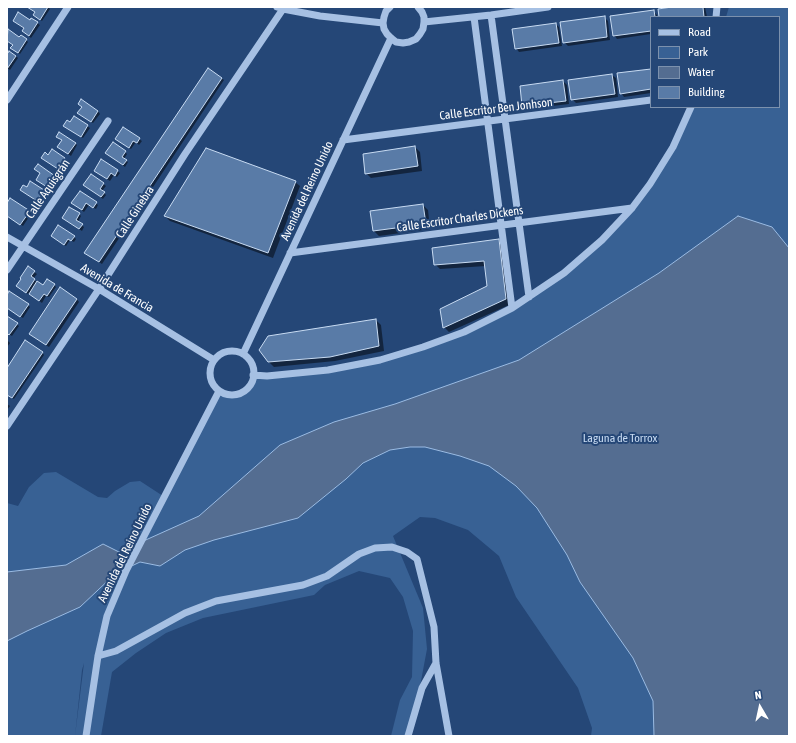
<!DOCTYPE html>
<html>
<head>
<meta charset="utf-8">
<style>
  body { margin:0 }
  #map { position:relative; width:796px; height:743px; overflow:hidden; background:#254777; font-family:"Asap Condensed",sans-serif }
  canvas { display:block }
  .frame { position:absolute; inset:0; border:8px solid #fff; pointer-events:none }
  .legend { position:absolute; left:650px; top:16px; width:130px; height:92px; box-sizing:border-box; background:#254777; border:1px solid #7c91ad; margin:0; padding:5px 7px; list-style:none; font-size:12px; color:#fff }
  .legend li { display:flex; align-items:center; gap:8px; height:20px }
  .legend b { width:20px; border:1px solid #7c91ad }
  .north { position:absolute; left:740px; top:687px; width:40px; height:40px; -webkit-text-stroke:3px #254777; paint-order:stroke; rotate:351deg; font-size:11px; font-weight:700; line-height:16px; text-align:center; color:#fff }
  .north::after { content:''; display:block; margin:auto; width:14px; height:18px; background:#fff; clip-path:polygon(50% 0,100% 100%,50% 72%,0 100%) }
</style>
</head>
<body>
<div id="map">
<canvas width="796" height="743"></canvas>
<div class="frame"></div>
<ul class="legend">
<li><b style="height:5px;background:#a6c0e3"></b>Road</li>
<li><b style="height:11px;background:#386194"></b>Park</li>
<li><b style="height:11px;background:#546d91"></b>Water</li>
<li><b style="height:11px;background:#597ba7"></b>Building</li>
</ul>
<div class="north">N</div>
</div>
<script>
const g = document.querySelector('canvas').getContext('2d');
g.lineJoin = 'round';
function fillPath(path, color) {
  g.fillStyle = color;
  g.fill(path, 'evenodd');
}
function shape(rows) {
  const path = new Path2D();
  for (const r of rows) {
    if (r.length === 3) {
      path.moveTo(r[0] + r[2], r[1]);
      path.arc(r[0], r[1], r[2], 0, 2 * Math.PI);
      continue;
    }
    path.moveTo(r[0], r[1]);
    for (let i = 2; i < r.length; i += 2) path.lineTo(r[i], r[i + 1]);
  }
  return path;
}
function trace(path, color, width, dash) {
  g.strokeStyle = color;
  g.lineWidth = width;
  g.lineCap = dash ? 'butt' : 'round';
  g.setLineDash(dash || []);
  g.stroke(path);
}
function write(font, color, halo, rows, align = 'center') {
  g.font = font + ' "Asap Condensed",sans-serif';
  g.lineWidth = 4;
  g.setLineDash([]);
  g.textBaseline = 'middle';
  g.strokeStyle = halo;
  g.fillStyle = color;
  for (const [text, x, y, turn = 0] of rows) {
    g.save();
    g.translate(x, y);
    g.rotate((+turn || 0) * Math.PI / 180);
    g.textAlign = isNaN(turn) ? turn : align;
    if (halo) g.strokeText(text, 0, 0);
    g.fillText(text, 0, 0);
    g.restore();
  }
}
fillPath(shape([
  [729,7,789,7,789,736,591,736,592,728,578,688,516,597,499,556,468,530,435,518,420,517,393,536,423,608,427,649,415,713,409,736,391,736,400,700,412,677,413,631,403,597,390,578,359,571,325,585,314,595,203,618,166,633,136,653,112,672,101,736,75,736,84,663,82,670,75,736,7,736,7,503,18,506,29,487,44,473,56,472,98,497,107,498,115,491,130,482,140,481,163,496,219,392,226,394,238,392,248,385,255,375,291,376,380,359,457,333,511,308,564,271,632,209,673,145,690,107,779,107,779,17,726,17]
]), '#386194');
const water = shape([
  [738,216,772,227,789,248,789,736,654,736,653,701,633,658,580,582,567,555,537,508,516,486,489,466,460,456,425,447,410,447,390,450,363,463,346,479,298,518,214,540,185,550,160,566,140,562,115,574,80,607,27,631,7,641,7,572,66,565,103,544,119,552,199,516,280,445,334,422,395,404,519,360,659,273,738,216]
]);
fillPath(water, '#546d91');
trace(water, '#9abbe3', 1);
fillPath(shape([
  [27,7,48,7,50,9,42,21,34,15,36,13],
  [679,7,705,7,707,17,660,17],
  [653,11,657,15,657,17,651,17,651,34,617,39,614,35],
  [604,17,608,21,610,40,568,46,564,42],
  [32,19,40,25,31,38,23,31,25,29,16,23,30,21],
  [556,24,559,27,562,46,519,52,516,48],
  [8,31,20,39,26,40,28,42,20,54,14,50,14,45,7,41,7,32],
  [7,53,16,56,18,58,10,70,7,68],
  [208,69,224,80,102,264,85,253],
  [651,70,651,93,624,97,621,93],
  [612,75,616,78,618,97,576,103,572,99],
  [563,81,567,85,569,104,527,109,523,106],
  [98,111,100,114,93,123,81,115],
  [74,118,90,128,83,138,67,128],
  [123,128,142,141,139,145,136,142,131,149,118,141],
  [59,139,75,143,77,145,71,156,61,149,63,141],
  [415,147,420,152,422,171,371,178,366,173],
  [52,150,67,161,60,170,45,160,49,156],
  [125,152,127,154,124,159,128,162,125,167,109,155],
  [102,161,120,173,117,177,114,175,110,181,97,173],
  [91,175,106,186,102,191,106,195,103,199,84,185],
  [54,176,56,178,50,189,39,182],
  [295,182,300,186,273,258,170,221,165,216],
  [31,183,45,193,39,203,21,190,27,188],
  [80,192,98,205,96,209,89,205,84,212,75,205],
  [7,204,29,212,31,214,23,226,7,215],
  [423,205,428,210,430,229,379,236,374,231,371,212],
  [79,214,81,216,78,222,84,227,82,231,63,218],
  [52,236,74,237,76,239,74,242,70,240,66,246],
  [499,240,504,245,511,304,449,332,444,327,488,286,486,266,440,269,435,264],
  [34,272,37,274,33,279,38,283,44,286,54,285,56,287,49,297,46,296,42,303,29,293,28,294,20,288],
  [7,297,28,305,30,307,23,318,7,308],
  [77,299,79,302,49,347,32,336],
  [7,317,19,326,12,336,7,333],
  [376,320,381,325,384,351,335,361,274,367,268,361],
  [7,340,10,343,7,347],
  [42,352,44,355,14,399,7,394,7,370],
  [7,404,10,406,7,410]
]), '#0007');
const building = shape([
  [27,7,48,7,40,20,33,15,35,12,27,7],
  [672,7,703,7,704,17,659,17,658,9,672,7],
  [654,10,655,17,651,17,651,31,613,36,610,16,654,10],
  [18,12,30,20,31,18,38,22,29,36,22,31,24,28,13,21,18,12],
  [605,16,607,37,563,43,560,22,605,16],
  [556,23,559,43,515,49,512,29,556,23],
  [8,29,19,37,21,35,27,39,18,53,10,48,13,45,7,41,8,29],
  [9,51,16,56,7,69,7,52,8,53,9,51],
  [208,68,222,78,99,262,84,253,208,68],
  [651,69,651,89,620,94,617,73,651,69],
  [612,74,615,94,571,100,568,80,612,74],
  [563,80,566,101,522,106,520,86,563,80],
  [81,99,98,111,91,122,77,113,82,107,78,104,81,99],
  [74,116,88,125,81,137,63,126,67,120,70,122,74,116],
  [123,127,140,138,137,143,133,141,129,148,115,139,123,127],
  [59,132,76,143,68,154,57,147,62,140,56,137,59,132],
  [113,142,126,151,122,157,127,160,123,165,105,153,113,142],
  [415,146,418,166,365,174,363,154,415,146],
  [206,148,296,181,268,253,164,216,206,148],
  [52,149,65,158,58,169,41,158,45,152,48,155,52,149],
  [101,159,118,170,115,176,111,173,107,179,94,171,101,159],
  [38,164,55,176,47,187,36,180,40,173,34,169,38,164],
  [91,174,104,183,100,189,105,192,101,197,83,185,91,174],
  [30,181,44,190,37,201,20,190,23,185,27,187,30,181],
  [80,191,97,202,93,208,86,203,82,210,71,203,80,191],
  [10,198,30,211,20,225,7,216,7,203,10,198],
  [423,204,426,224,373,231,370,211,423,204],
  [69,207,80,213,76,220,83,224,79,229,62,218,69,207],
  [58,225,75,236,71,241,68,239,64,245,51,236,58,225],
  [499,239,506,299,443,328,440,309,487,286,484,261,434,265,432,248,499,239],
  [28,266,35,271,31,276,35,279,26,293,16,286,21,279,20,278,28,266],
  [47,279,55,284,47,296,44,294,39,301,29,294,37,281,43,285,47,279],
  [60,287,77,299,46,345,29,334,60,287],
  [9,291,29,304,20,317,7,308,7,295,9,291],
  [7,316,18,323,9,335,7,333,7,316],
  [376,319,379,346,330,357,268,362,259,350,268,336,376,319],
  [25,340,43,352,12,398,7,395,7,368,25,340]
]);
fillPath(building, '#597ba7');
trace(building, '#c8dbf2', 1);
trace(shape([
  [277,7,283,9,320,16,383,23],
  [390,7,386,11,384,17,383,23,384,29,387,34,391,38,396,42,403,43,409,42,416,39,420,34,423,29,424,22,424,17,422,12,418,7],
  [491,15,529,297],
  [474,17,512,308],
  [716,17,717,7],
  [424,22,491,15,548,7],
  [7,100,68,7],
  [343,140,651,100],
  [7,237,99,289,214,360],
  [290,253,632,208],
  [7,270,108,121],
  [232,373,22],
  [243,354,391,38],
  [253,375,267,376,328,370,380,360,423,347,464,332,512,308,564,273,602,240,632,208,650,184,673,147,691,107],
  [7,426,99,289,185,154,283,9],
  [98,656,116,651,185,613,216,601,303,585,327,576,359,554,375,548,392,547,407,552,417,559,434,627,436,663,449,736],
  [86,736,98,656,107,616,126,571,219,391],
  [408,736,422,688,436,663]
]), '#a6c0e3', 7);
write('12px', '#fff', '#254777', [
  ["Calle Escritor Ben Jonhson",496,109,-7],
  ["Calle Aquisgrán",48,189,-56],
  ["Avenida del Reino Unido",307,191,-65],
  ["Calle Ginebra",135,212,-57],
  ["Calle Escritor Charles Dickens",460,219,-8],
  ["Avenida de Francia",117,288,31],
  ["Avenida del Reino Unido",125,553,-64]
]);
write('12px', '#c8dbf2', '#254777', [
  ["Laguna de Torrox",620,438]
]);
</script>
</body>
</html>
